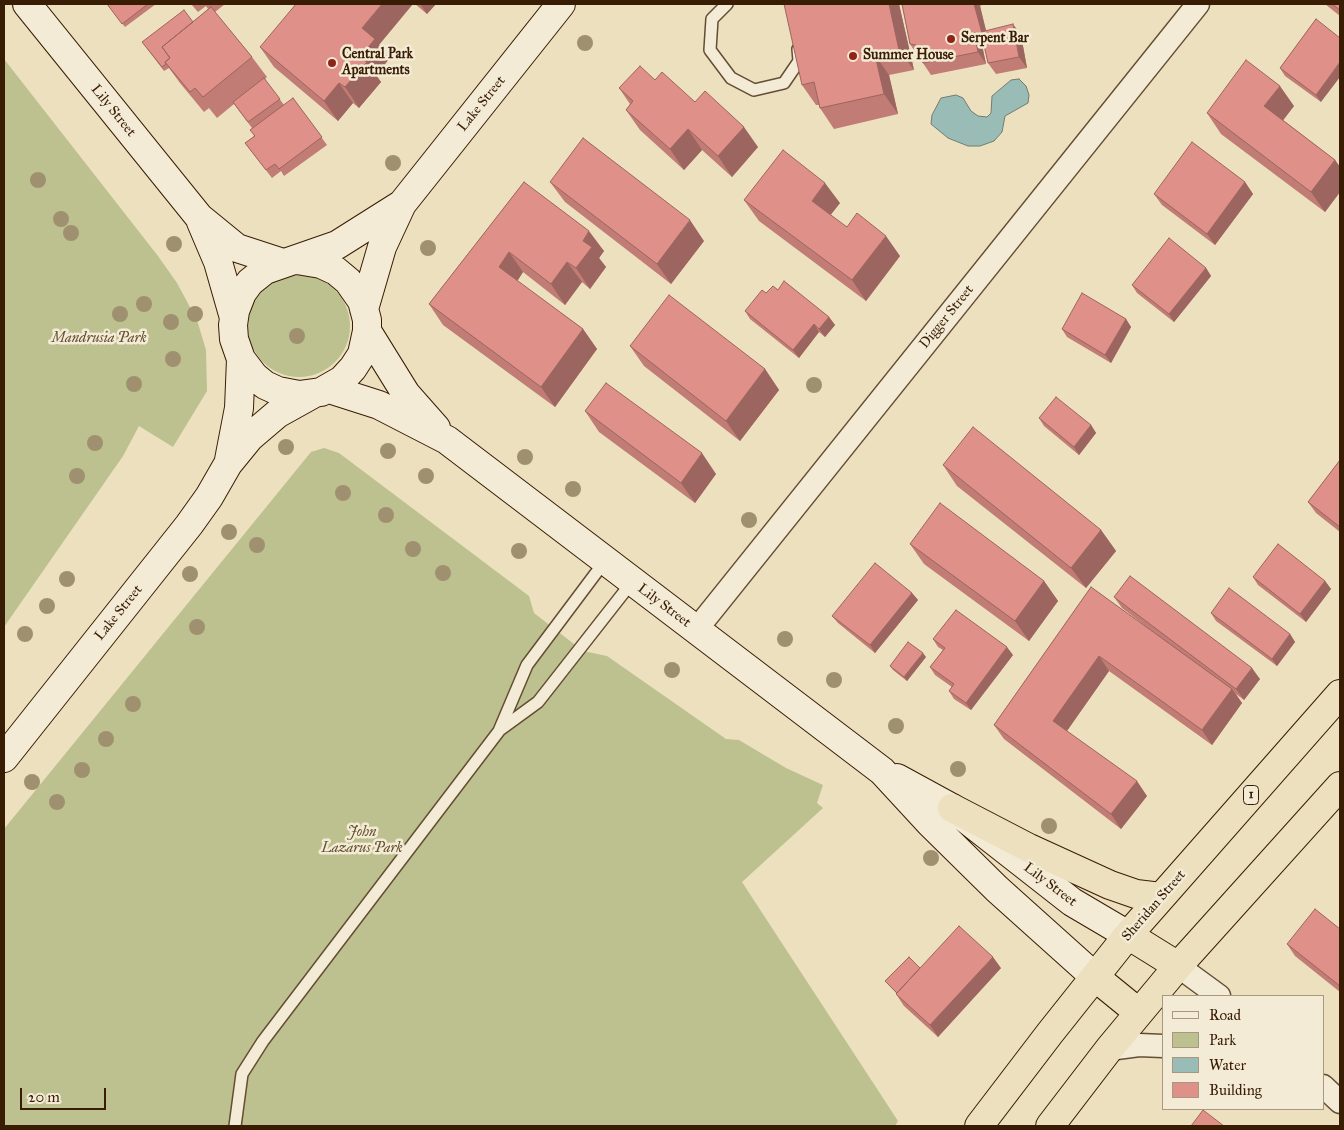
<!DOCTYPE html>
<html>
<head>
<meta charset="utf-8">
<style>
  body { margin:0 }
  #map { position:relative; width:1344px; height:1130px; overflow:hidden; background:#ece0bf; font-family:"IM FELL Great Primer",serif }
  canvas { display:block }
  .frame { position:absolute; inset:0; border:5px solid #381c04; pointer-events:none }
  .legend { position:absolute; left:1162px; top:995px; width:162px; height:115px; box-sizing:border-box; background:#f3ebd5; border:1px solid #a89881; margin:0; padding:6px 9px; list-style:none; font-size:15px; color:#381c04 }
  .legend li { display:flex; align-items:center; gap:10px; height:25px }
  .legend b { width:25px; border:1px solid #a89881 }
  .scale { position:absolute; left:20px; top:1088px; width:86px; height:22px; box-sizing:border-box; border:2px solid #381c04; border-top:0; padding-left:6px; font-size:15px; line-height:18px; white-space:nowrap; color:#381c04; -webkit-text-stroke:4px #f3ebd5; paint-order:stroke }
</style>
</head>
<body>
<div id="map">
<canvas width="1344" height="1130"></canvas>
<div class="frame"></div>
<ul class="legend">
<li><b style="height:6px;background:#f3ebd5"></b>Road</li>
<li><b style="height:14px;background:#bcc18f"></b>Park</li>
<li><b style="height:14px;background:#99bcb7"></b>Water</li>
<li><b style="height:14px;background:#df9088"></b>Building</li>
</ul>
<div class="scale">20 m</div>
</div>
<script>
const g = document.querySelector('canvas').getContext('2d');
g.lineJoin = 'round';
function fillPath(path, color) {
  g.fillStyle = color;
  g.fill(path, 'evenodd');
}
function shape(rows) {
  const path = new Path2D();
  for (const r of rows) {
    if (r.length === 3) {
      path.moveTo(r[0] + r[2], r[1]);
      path.arc(r[0], r[1], r[2], 0, 2 * Math.PI);
      continue;
    }
    path.moveTo(r[0], r[1]);
    for (let i = 2; i < r.length; i += 2) path.lineTo(r[i], r[i + 1]);
  }
  return path;
}
function trace(path, color, width, dash) {
  g.strokeStyle = color;
  g.lineWidth = width;
  g.lineCap = dash ? 'butt' : 'round';
  g.setLineDash(dash || []);
  g.stroke(path);
}
function write(font, color, halo, rows, align = 'center') {
  g.font = font + ' "IM FELL Great Primer",serif';
  g.lineWidth = 5;
  g.setLineDash([]);
  g.textBaseline = 'middle';
  g.strokeStyle = halo;
  g.fillStyle = color;
  for (const [text, x, y, turn = 0] of rows) {
    g.save();
    g.translate(x, y);
    g.rotate((+turn || 0) * Math.PI / 180);
    g.textAlign = isNaN(turn) ? turn : align;
    if (halo) g.strokeText(text, 0, 0);
    g.fillText(text, 0, 0);
    g.restore();
  }
}
fillPath(shape([
  [4,59,158,256,177,283,197,320,206,350,207,391,173,447,139,426,123,456,4,627],
  [299,326,51],
  [324,448,339,453,529,596,534,613,583,651,607,656,726,739,739,740,786,768,823,785,817,803,823,808,742,882,898,1121,895,1126,4,1126,4,829,311,452]
]), '#bcc18f');
const water = shape([
  [1019,79,1026,86,1029,95,1028,103,1005,116,1002,132,994,141,980,146,968,146,948,138,931,124,932,115,941,98,956,95,963,98,971,111,978,116,987,117,991,113,992,96,1011,80,1019,79]
]);
fillPath(water, '#99bcb7');
trace(water, '#727c6f', 1);
const lane = shape([
  [727,4,712,19,710,50,731,78,754,90,784,83,799,61,798,49],
  [501,729,538,702,632,582],
  [235,1126,242,1074,263,1041,499,731,527,665,605,561]
]);
const street = shape([
  [696,630,1198,4],
  [1178,966,1219,996],
  [1109,1049,1139,1045,1163,1046],
  [1323,1086,1340,1102]
]);
const secondary = shape([
  [27,4,199,217,237,248,283,263],
  [201,222,218,262,234,318],
  [297,260,321,264,336,271,348,281,362,301,367,320,367,331,362,354,353,368,342,380,321,392,299,395,278,391,265,385,254,376,241,359,234,339,233,325,235,311,242,293,250,282,265,270,337,245,402,204],
  [364,309,382,247,402,204,561,4],
  [367,331,406,394,436,428],
  [329,389,379,405,447,440,882,771,930,823,997,889,1095,977],
  [229,460,239,408,241,359],
  [4,758,189,525,209,497,228,464,250,437,277,414,313,394],
  [897,778,952,808,1072,902,1128,935]
]);
const highway = shape([
  [952,808,1029,848,1110,885,1136,894,1161,897],
  [1128,935,1178,966],
  [1095,977,1138,1012],
  [979,1126,1050,1033,1128,935,1340,694],
  [1050,1126,1109,1049,1178,966,1340,786]
]);
trace(lane, '#654d33', 14);
trace(street, '#654d33', 25);
trace(secondary, '#381c04', 30);
trace(highway, '#381c04', 30);
trace(lane, '#f3ebd5', 11);
trace(street, '#f3ebd5', 22);
trace(secondary, '#f3ebd5', 28);
trace(highway, '#ece0bf', 28);
g.fillStyle = '#9f906f';
for (const [x, y] of [
  [585,43],
  [393,163],
  [38,180],
  [61,219],
  [71,233],
  [174,244],
  [428,248],
  [144,304],
  [120,314],
  [195,314],
  [171,322],
  [297,336],
  [173,359],
  [134,384],
  [814,385],
  [95,443],
  [286,447],
  [388,451],
  [525,457],
  [77,476],
  [426,476],
  [573,489],
  [343,493],
  [386,515],
  [749,520],
  [229,532],
  [257,545],
  [413,549],
  [519,551],
  [443,573],
  [190,574],
  [67,579],
  [47,606],
  [197,627],
  [25,634],
  [785,639],
  [672,670],
  [834,680],
  [133,704],
  [896,726],
  [106,739],
  [958,769],
  [82,770],
  [32,782],
  [57,802],
  [1049,826],
  [931,858]
]) {
  g.beginPath();
  g.arc(x, y, 8, 0, 2 * Math.PI);
  g.fill();
}
fillPath(shape([
  [107,4,156,4,125,27],
  [191,4,225,4,215,12,252,57,267,77,265,79,284,105,293,98,327,145,284,176,281,171,272,178,245,143,254,136,252,128,234,104,217,118,209,108,204,112,180,83,169,68,164,71,142,42,193,22,208,9,206,6,198,12],
  [415,4,436,4,427,14],
  [899,4,914,70,889,75,898,114,834,129,820,108,819,105,816,105,802,85],
  [902,4,984,4,980,6,986,30,1021,35,1027,68,996,74,988,63,984,45,982,45,986,64,931,75,923,63,920,56,918,56,910,44],
  [1325,4,1340,4,1340,16],
  [1316,19,1321,102,1285,76,1280,68],
  [379,45,389,59,376,75,381,82,359,108,353,103,338,121,274,67,260,47],
  [655,80,695,102,758,147,732,177,702,150,684,170,640,130,626,110,630,104,619,88],
  [1294,106,1283,120,1335,160,1340,167,1340,192,1325,212,1221,134,1207,113],
  [524,182,604,251,599,258,606,267,590,289,582,282,565,305,523,272,517,281,583,329,597,349,555,407,443,325,429,304],
  [550,182,704,241,671,284,565,202],
  [1245,182,1253,194,1215,245,1162,205,1154,194],
  [744,200,840,203,830,215,847,227,900,256,866,301,759,221],
  [1206,268,1211,276,1174,322,1137,293,1132,285],
  [778,290,829,317,835,325,825,337,819,332,799,358,750,319,745,311,766,293],
  [1126,319,1131,327,1111,363,1067,337,1062,329],
  [630,346,765,369,779,390,740,441,644,366],
  [585,411,716,474,695,503,599,432],
  [1039,418,1091,425,1096,433,1079,455,1044,426],
  [1340,460,1340,532,1316,513,1308,502],
  [943,465,1101,530,1116,551,1086,588,957,486],
  [910,544,1044,581,1058,601,1029,641,924,564],
  [1253,577,1325,581,1331,589,1306,622,1258,585],
  [1091,587,1166,642,1122,608,1114,597,1260,679,1244,700,1236,694,1242,703,1212,745,1109,671,1067,731,1147,796,1121,829,1004,739,994,725],
  [912,593,918,600,875,653,838,623,832,616],
  [1211,613,1290,634,1295,642,1277,666,1216,621],
  [933,639,1013,655,971,710,954,699,949,691,952,687,935,675,930,667,943,650,938,647],
  [926,657,907,681,893,670,890,666],
  [1340,929,1340,992,1295,956,1287,944],
  [920,968,1001,968,938,1037,904,1006,896,994,897,994,885,981]
]), '#c07c75');
fillPath(shape([
  [382,4,413,4,379,45,389,59,376,75,381,82,359,108,345,87,360,57,362,28],
  [420,4,436,4,427,14],
  [889,4,899,4,914,70,899,50],
  [974,4,978,4,980,6,989,44,982,33],
  [1013,24,1021,35,1027,68,1019,57],
  [974,33,982,45,986,64,978,52],
  [875,55,889,75,898,114,884,94],
  [1340,62,1340,77,1321,102,1316,95],
  [339,83,353,103,338,121,324,101],
  [1280,86,1294,106,1278,127,1264,106],
  [744,127,758,147,732,177,718,156],
  [688,129,702,150,684,170,670,149],
  [1335,160,1340,167,1340,192,1325,212,1311,192],
  [1245,182,1253,194,1215,245,1207,234],
  [825,183,840,203,826,221,812,201],
  [690,220,704,241,671,284,657,264],
  [589,231,604,251,599,258,606,267,590,289,576,268,583,241],
  [886,236,900,256,866,301,852,280],
  [509,252,523,272,513,288,499,267],
  [567,262,582,282,565,305,551,284],
  [1206,268,1211,276,1174,322,1169,314],
  [829,317,835,325,825,337,819,329],
  [1126,319,1131,327,1111,363,1105,355],
  [814,324,819,332,799,358,793,350],
  [583,329,597,349,555,407,541,387],
  [765,369,779,390,740,441,726,421],
  [1091,425,1096,433,1079,455,1074,447],
  [702,453,716,474,695,503,681,483],
  [1101,530,1116,551,1086,588,1071,568],
  [1044,581,1058,601,1029,641,1015,621],
  [1325,581,1331,589,1306,622,1300,614],
  [912,593,918,600,875,653,870,645],
  [1290,634,1295,642,1277,666,1272,659],
  [1007,647,1013,655,971,710,966,703],
  [923,653,926,657,907,681,904,677],
  [1099,656,1109,671,1064,735,1053,721],
  [1252,668,1260,679,1244,700,1236,689],
  [1232,689,1242,703,1212,745,1202,730],
  [1137,781,1147,796,1121,829,1111,814],
  [993,957,1001,968,938,1037,930,1025]
]), '#9c655f');
const building = shape([
  [107,4,148,4,122,24,107,4],
  [296,4,382,4,362,28,375,39,360,57,367,62,345,87,339,83,324,101,260,47,296,4],
  [784,4,889,4,899,50,875,55,884,94,820,108,814,82,802,85,784,4],
  [902,4,974,4,982,33,974,33,978,52,923,63,916,45,910,44,902,4],
  [1332,4,1340,4,1340,10,1332,4],
  [211,7,252,57,203,97,195,88,190,92,165,62,170,58,162,47,211,7],
  [184,10,193,22,162,47,170,58,165,62,166,64,162,67,142,42,184,10],
  [1316,19,1340,38,1340,62,1316,95,1280,68,1316,19],
  [1013,24,1019,57,988,63,981,32,1013,24],
  [1246,60,1280,86,1264,106,1335,160,1311,192,1207,113,1246,60],
  [640,66,655,80,662,72,695,102,705,91,744,127,718,156,688,129,670,149,626,110,633,101,619,88,640,66],
  [264,78,280,99,248,122,233,102,264,78],
  [293,98,322,137,279,169,275,164,266,170,245,143,255,136,250,130,293,98],
  [583,138,690,220,657,264,550,182,583,138],
  [1192,142,1245,182,1207,234,1154,194,1192,142],
  [783,150,825,183,812,201,847,227,857,213,886,236,852,280,744,200,783,150],
  [524,182,589,231,583,241,592,247,576,268,567,262,551,284,509,252,499,267,583,329,541,387,429,304,524,182],
  [1169,238,1206,268,1169,314,1132,285,1169,238],
  [784,281,829,317,819,329,814,324,793,350,745,311,762,290,766,293,773,286,778,290,784,281],
  [1082,293,1126,319,1105,355,1062,329,1082,293],
  [669,295,765,369,726,421,630,346,669,295],
  [606,383,702,453,681,483,585,411,606,383],
  [1056,397,1091,425,1074,447,1039,418,1056,397],
  [973,427,1101,530,1071,568,943,465,973,427],
  [1340,460,1340,527,1308,502,1340,460],
  [940,503,1044,581,1015,621,910,544,940,503],
  [1278,544,1325,581,1300,614,1253,577,1278,544],
  [875,563,912,593,870,645,832,616,875,563],
  [1130,576,1252,668,1236,689,1114,597,1130,576],
  [1091,587,1232,689,1202,730,1099,656,1053,721,1137,781,1111,814,994,725,1091,587],
  [1229,588,1290,634,1272,659,1211,613,1229,588],
  [956,610,1007,647,966,703,949,691,954,684,930,667,945,648,933,639,956,610],
  [908,642,923,653,904,677,890,666,908,642],
  [1315,909,1340,929,1340,986,1287,944,1315,909],
  [959,926,993,957,930,1025,896,994,959,926],
  [909,957,920,968,897,993,885,981,909,957],
  [1203,1110,1224,1126,1191,1126,1203,1110]
]);
fillPath(building, '#df9088');
trace(building, '#9c655f', 1);
for (const [x, y, r, color] of [
  [951,39,5,"#8f2418"],
  [853,56,5,"#8f2418"],
  [332,63,5,"#8f2418"]
]) {
  const dot = new Path2D();
  dot.arc(x, y, r, 0, 2 * Math.PI);
  g.fillStyle = color;
  g.fill(dot);
  trace(dot, '#f3ebd5', 2);
}
for (const [x, y, w] of [
  [1251,795,15]
]) {
  const box = new Path2D();
  box.roundRect(x - w / 2, y - 9.5, w, 19, 4);
  g.fillStyle = '#f3ebd5';
  g.fill(box);
  trace(box, '#381c04', 1);
}
write('bold 12px', '#381c04', null, [
  ["1",1251,795]
]);
write('bold 14px', '#381c04', '#f3ebd5', [
  ["Serpent Bar",961,39],
  ["Central Park",342,55],
  ["Apartments",342,71],
  ["Summer House",863,56]
], 'left');
write('14px', '#381c04', '#f3ebd5', [
  ["Lake Street",482,104,-51],
  ["Lily Street",113,111,51],
  ["Digger Street",947,317,-51],
  ["Lily Street",664,606,37],
  ["Lake Street",119,613,-51],
  ["Lily Street",1050,885,37],
  ["Sheridan Street",1154,906,-49]
]);
write('italic 14px', '#604e2e', '#f3ebd5', [
  ["Mandrusia Park",99,339],
  ["John",362,833],
  ["Lazarus Park",362,849]
]);
</script>
</body>
</html>
